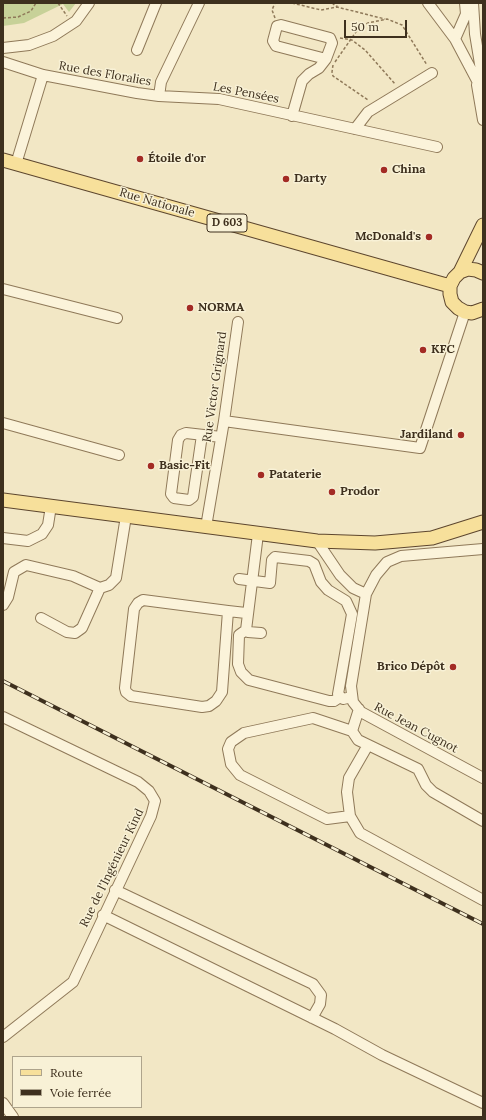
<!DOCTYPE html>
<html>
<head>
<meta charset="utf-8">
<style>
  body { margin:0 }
  #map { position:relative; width:486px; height:1120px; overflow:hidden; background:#f2e7c5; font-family:Lora,serif }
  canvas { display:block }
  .frame { position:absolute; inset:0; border:4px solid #3e301e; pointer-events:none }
  .legend { position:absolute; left:12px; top:1056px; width:130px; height:52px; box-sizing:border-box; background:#f8f1d6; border:1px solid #aea48c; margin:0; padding:5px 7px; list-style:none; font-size:12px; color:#3e301e }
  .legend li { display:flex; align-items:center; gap:8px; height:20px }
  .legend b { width:20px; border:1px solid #aea48c }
  .scale { position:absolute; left:344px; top:20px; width:63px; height:18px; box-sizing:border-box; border:2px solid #3e301e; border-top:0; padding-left:5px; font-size:12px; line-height:14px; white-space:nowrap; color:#3e301e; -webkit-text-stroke:3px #f8f1d6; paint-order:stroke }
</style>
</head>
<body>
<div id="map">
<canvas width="486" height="1120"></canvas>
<div class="frame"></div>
<ul class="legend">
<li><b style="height:5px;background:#f7e09b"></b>Route</li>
<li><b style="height:5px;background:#3e301e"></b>Voie ferrée</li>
</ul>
<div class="scale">50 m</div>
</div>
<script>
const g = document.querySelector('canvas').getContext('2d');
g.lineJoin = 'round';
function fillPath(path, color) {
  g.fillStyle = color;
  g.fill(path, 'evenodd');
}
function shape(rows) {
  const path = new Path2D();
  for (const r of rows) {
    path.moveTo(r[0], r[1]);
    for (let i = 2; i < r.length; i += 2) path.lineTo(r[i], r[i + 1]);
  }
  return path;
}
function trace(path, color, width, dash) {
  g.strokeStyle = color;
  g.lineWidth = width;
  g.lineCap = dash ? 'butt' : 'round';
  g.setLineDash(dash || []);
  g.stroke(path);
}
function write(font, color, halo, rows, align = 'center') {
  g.font = font + ' Lora,serif';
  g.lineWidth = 3;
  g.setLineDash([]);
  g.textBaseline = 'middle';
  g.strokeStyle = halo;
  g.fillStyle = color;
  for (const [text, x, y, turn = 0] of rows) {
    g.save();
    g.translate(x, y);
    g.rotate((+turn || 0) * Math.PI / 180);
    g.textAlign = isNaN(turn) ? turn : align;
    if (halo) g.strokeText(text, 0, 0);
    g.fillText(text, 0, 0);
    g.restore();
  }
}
fillPath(shape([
  [3,3,76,3,69,12,63,4,24,23,3,26]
]), '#c7d198');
const minor = shape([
  [428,3,455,39,483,92],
  [473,3,475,34,483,82],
  [455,39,466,14,465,3],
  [3,48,29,45,53,36,76,21,89,3],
  [137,50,156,3],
  [3,62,43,75,137,93,159,96,219,99,437,147],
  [477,85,483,120],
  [159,96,161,82,199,3],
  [292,116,302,81,309,74,319,68,326,59,332,43,330,38,281,25,277,26,273,41,276,46,326,59],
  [355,129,368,112,432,73],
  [16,164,43,75],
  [3,289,117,318],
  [224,421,420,448,465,312],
  [3,423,119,455],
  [202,435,193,497,189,500,174,498,171,494,178,440,181,435,186,433,221,437],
  [206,527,224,421,238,322],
  [258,534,246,630,248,632,261,633],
  [3,538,28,541,42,534,48,525,51,506],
  [317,541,340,575,353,588,366,594],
  [483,549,401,556,387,562,376,575,366,594,351,686,353,702,361,712,483,778],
  [239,579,270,583,272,560,275,557,309,561,314,564,321,582,328,590,346,601,352,614,338,694,343,699,352,697],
  [3,605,8,597,14,572,26,565,73,576,100,588,109,585,116,578,126,516],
  [228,611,222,692,216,701,209,706,202,707,131,696,126,692,125,688,134,609,138,603,143,600,228,611,246,613],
  [41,618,67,632,75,633,82,628,100,588],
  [246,630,239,635,238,664,241,672,249,680,329,701,334,701,340,697],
  [359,709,352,731,358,740,418,769,426,785,433,792,483,821],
  [3,717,138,782,149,791,155,801,151,816,73,982,3,1037],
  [368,745,349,778,347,792,350,816,360,833,483,900],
  [350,816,327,819,240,775,231,764,228,749,231,742,244,733,313,718,352,731],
  [115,890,313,984,321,995,320,1004,312,1018],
  [103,915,335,1029,382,1055,483,1103],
  [3,1103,13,1117]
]);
const major = shape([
  [3,160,450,286],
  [460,272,483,225],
  [483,273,476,270,468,269,460,272,454,278,450,286,450,294,452,302,458,308,465,312,472,313,483,309],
  [3,500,317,541,375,543,432,538,483,522]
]);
trace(minor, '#8f7959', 12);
trace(major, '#5d462e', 15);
trace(shape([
  [58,3,67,16],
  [292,3,321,10,337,7,385,19],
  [332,3,337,7,336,3],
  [3,18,18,17,31,11,36,3],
  [275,18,272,10,275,3],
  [340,38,352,40,365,50,395,84],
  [335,62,358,29,368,23,387,19,402,25,427,65],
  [333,65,332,72,333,76,368,100]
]), '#8f7959', 1.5, [3, 2]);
trace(minor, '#fbf3da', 10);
trace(major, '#f7e09b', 13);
const rail = shape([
  [3,681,483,924]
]);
trace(rail, '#3e301e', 4);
trace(rail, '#f8f1d6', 2.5, [8]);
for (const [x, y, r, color] of [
  [140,159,4,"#a32b24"],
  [384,170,4,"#a32b24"],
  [286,179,4,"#a32b24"],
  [429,237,4,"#a32b24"],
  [190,308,4,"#a32b24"],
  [423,350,4,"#a32b24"],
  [461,435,4,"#a32b24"],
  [151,466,4,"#a32b24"],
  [261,475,4,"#a32b24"],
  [332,492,4,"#a32b24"],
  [453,667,4,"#a32b24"]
]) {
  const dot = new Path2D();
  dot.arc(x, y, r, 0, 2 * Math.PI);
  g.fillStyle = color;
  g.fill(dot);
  trace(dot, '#f8f1d6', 1.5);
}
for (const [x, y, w] of [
  [227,223,40]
]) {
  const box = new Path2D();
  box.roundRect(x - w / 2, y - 9, w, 18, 3);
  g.fillStyle = '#f8f1d6';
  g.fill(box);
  trace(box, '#3e301e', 1);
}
write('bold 11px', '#3e301e', null, [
  ["D 603",227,223]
]);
write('12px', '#3e301e', '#f8f1d6', [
  ["Rue des Floralies",105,74,10],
  ["Les Pensées",246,93,11],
  ["Rue Nationale",157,203,16],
  ["Rue Victor Grignard",215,387,-82],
  ["Rue Jean Cugnot",416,728,28],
  ["Rue de l'Ingénieur Kind",112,868,-64]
]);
write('bold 12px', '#3e301e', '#f8f1d6', [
  ["Étoile d'or",148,159],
  ["China",392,170],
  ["Darty",294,179],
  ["McDonald's",421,237,"right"],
  ["NORMA",198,308],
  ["KFC",431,350],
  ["Jardiland",453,435,"right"],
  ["Basic-Fit",159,466],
  ["Pataterie",269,475],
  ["Prodor",340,492],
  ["Brico Dépôt",445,667,"right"]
], 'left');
</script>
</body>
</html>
